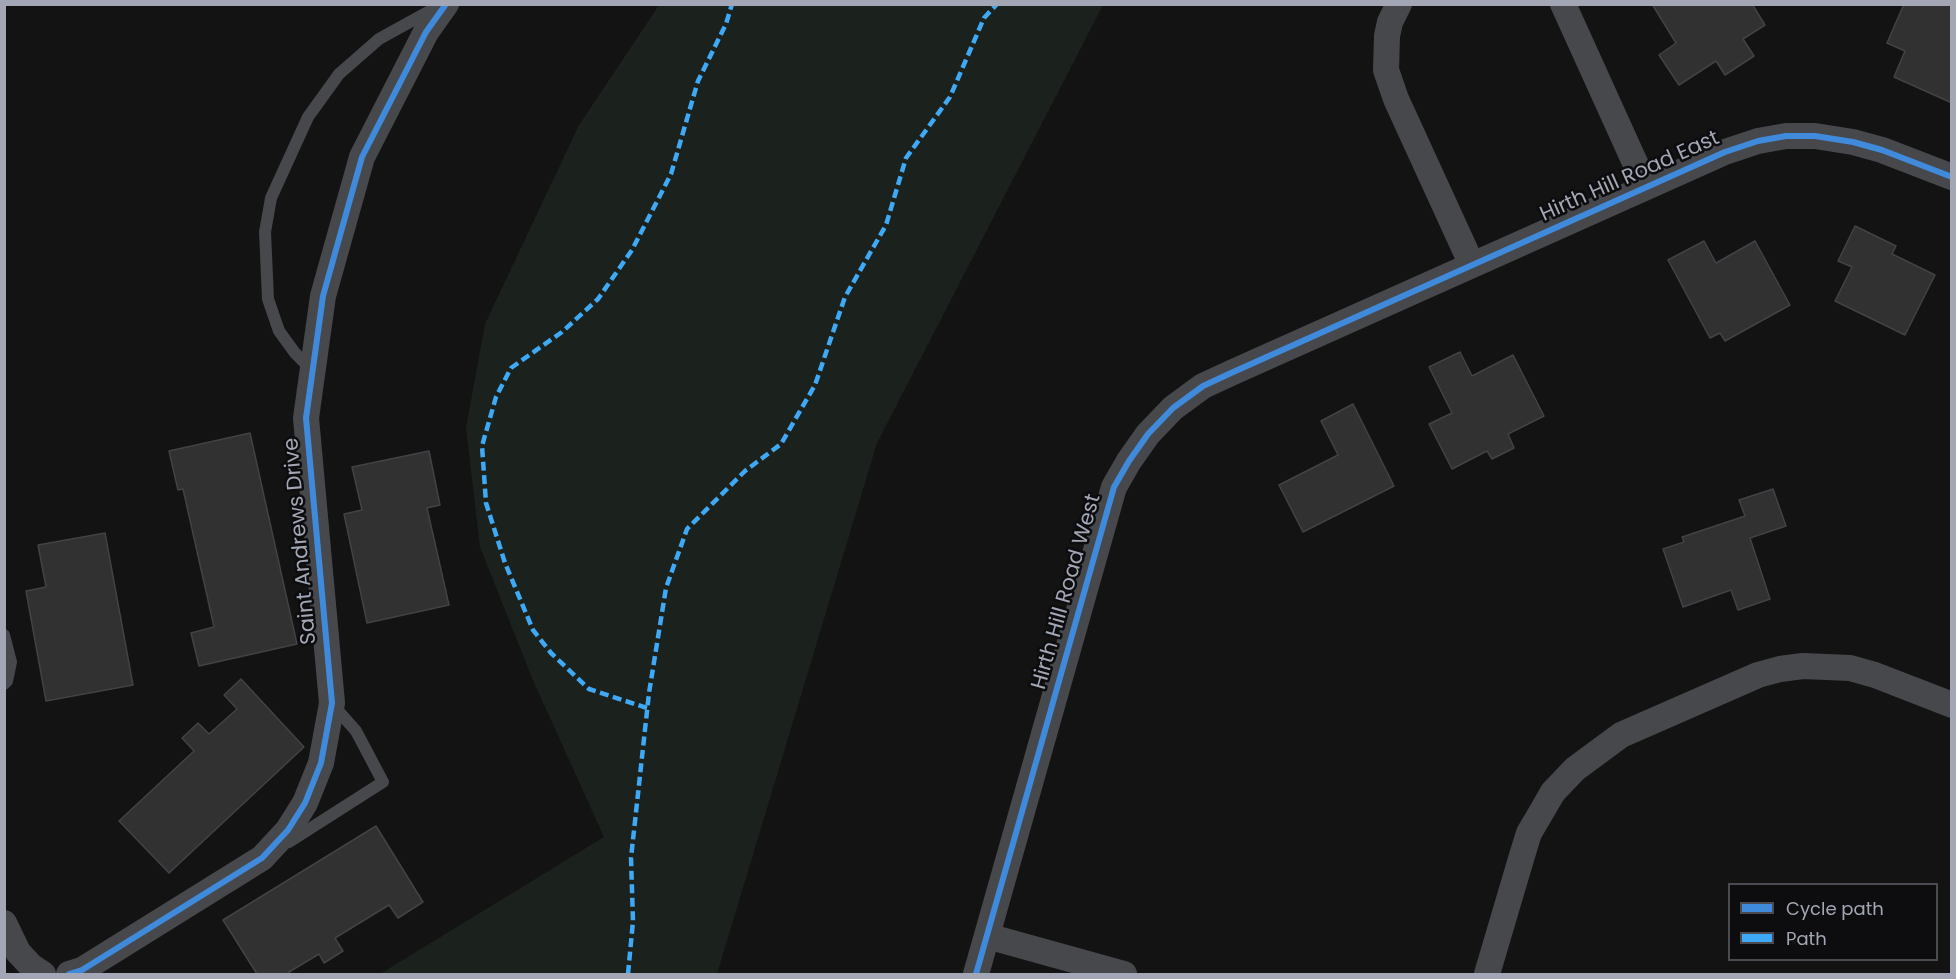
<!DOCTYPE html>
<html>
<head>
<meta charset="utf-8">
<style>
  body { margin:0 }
  #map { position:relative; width:1956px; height:979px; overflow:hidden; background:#131313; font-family:Poppins,sans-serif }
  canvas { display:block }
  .frame { position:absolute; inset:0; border:6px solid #a3a7b5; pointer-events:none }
  .legend { position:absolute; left:1728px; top:883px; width:210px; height:78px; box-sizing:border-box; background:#0d0d0f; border:2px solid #494b51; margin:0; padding:8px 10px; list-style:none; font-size:18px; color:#a3a7b5 }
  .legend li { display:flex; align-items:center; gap:12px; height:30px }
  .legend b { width:30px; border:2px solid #494b51 }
</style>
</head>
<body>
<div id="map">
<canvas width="1956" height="979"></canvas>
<div class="frame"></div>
<ul class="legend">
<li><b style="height:8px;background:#408adc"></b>Cycle path</li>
<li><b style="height:8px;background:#3fa9f5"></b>Path</li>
</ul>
</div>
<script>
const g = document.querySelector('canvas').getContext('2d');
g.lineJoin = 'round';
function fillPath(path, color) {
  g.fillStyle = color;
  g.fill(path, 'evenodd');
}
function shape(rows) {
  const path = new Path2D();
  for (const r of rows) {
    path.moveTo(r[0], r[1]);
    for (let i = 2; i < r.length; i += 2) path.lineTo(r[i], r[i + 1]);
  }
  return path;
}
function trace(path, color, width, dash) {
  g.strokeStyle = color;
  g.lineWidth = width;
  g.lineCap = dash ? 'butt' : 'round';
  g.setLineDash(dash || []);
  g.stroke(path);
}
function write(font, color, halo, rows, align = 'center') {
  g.font = font + ' Poppins,sans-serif';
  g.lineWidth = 5;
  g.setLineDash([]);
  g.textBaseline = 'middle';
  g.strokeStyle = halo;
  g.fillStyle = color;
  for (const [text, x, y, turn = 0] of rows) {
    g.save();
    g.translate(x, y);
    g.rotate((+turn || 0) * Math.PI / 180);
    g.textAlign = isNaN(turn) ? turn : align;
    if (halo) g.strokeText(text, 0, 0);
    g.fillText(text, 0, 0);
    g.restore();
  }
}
fillPath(shape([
  [659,5,1103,5,877,443,717,974,380,974,604,837,532,678,480,547,466,428,485,324,579,125]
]), '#1b221d');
const building = shape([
  [1652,4,1752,4,1765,25,1743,39,1754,56,1725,75,1716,61,1679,85,1659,55,1676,43,1652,4],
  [1904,4,1952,4,1952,103,1894,77,1905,51,1887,43,1904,4],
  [1855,226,1896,246,1892,254,1935,275,1905,335,1835,301,1852,267,1838,261,1855,226],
  [1704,241,1716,263,1755,241,1790,305,1725,341,1720,333,1710,338,1668,260,1704,241],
  [1460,352,1472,376,1513,355,1544,416,1508,434,1514,448,1492,459,1487,451,1452,469,1429,424,1452,413,1429,367,1460,352],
  [1353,404,1394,486,1303,532,1279,485,1338,455,1321,421,1353,404],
  [250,433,297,644,199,666,191,633,214,627,183,489,178,490,169,451,250,433],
  [429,451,440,505,427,508,449,605,367,623,344,514,362,510,352,467,429,451],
  [1773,489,1786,526,1750,538,1770,599,1738,610,1731,590,1683,607,1663,549,1684,542,1682,537,1745,516,1739,500,1773,489],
  [105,533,133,685,46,701,26,591,46,587,38,545,105,533],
  [241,679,304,747,169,873,119,821,194,751,182,738,198,723,209,734,237,709,224,695,241,679],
  [376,826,423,902,398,918,389,905,335,938,343,951,324,963,319,954,289,972,291,974,257,974,223,920,376,826]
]);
fillPath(building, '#313132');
trace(building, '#424247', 1.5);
trace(shape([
  [312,370,295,353,279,331,268,299,265,232,271,198,308,117,339,74,379,39,437,7],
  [4,635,11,662,7,681,4,684],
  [289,842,383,782,356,731,333,705]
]), '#47484c', 12);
trace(shape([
  [1399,4,1390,22,1387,36,1386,70,1396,99,1472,265],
  [1563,4,1646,187],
  [4,923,18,952,31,966,43,974],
  [987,936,1124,974],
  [69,974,82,970,262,858,288,830,305,803,321,763,332,703,306,418,323,296,362,157,426,32,446,4],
  [976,974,1114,487,1129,461,1148,434,1173,408,1203,386,1231,373,1725,152,1758,141,1786,136,1815,136,1853,142,1882,150,1952,177],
  [1487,974,1521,859,1529,833,1542,811,1553,792,1575,769,1621,735,1758,675,1780,669,1803,666,1850,668,1875,675,1952,705]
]), '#47484c', 26);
trace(shape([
  [647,708,589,689,551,653,533,630,505,563,486,503,482,446,496,397,511,368,562,332,598,299,632,250,671,174,698,81,726,24,732,4],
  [628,974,633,921,631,858,649,693,666,588,687,529,745,471,781,444,815,385,845,297,886,225,906,158,950,97,984,18,997,4]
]), '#3fa9f5', 4.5, [9, 4.5]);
trace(shape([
  [69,974,82,970,262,858,288,830,305,803,321,763,332,703,306,418,323,296,362,157,426,32,446,4],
  [976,974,1114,487,1129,461,1148,434,1173,408,1203,386,1231,373,1725,152,1758,141,1786,136,1815,136,1853,142,1882,150,1952,177]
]), '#408adc', 6);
write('21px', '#a3a7b5', '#0d0d0f', [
  ["Hirth Hill Road East",1630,177,-24],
  ["Saint Andrews Drive",301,541,-95],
  ["Hirth Hill Road West",1067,592,-74]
]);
</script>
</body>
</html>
